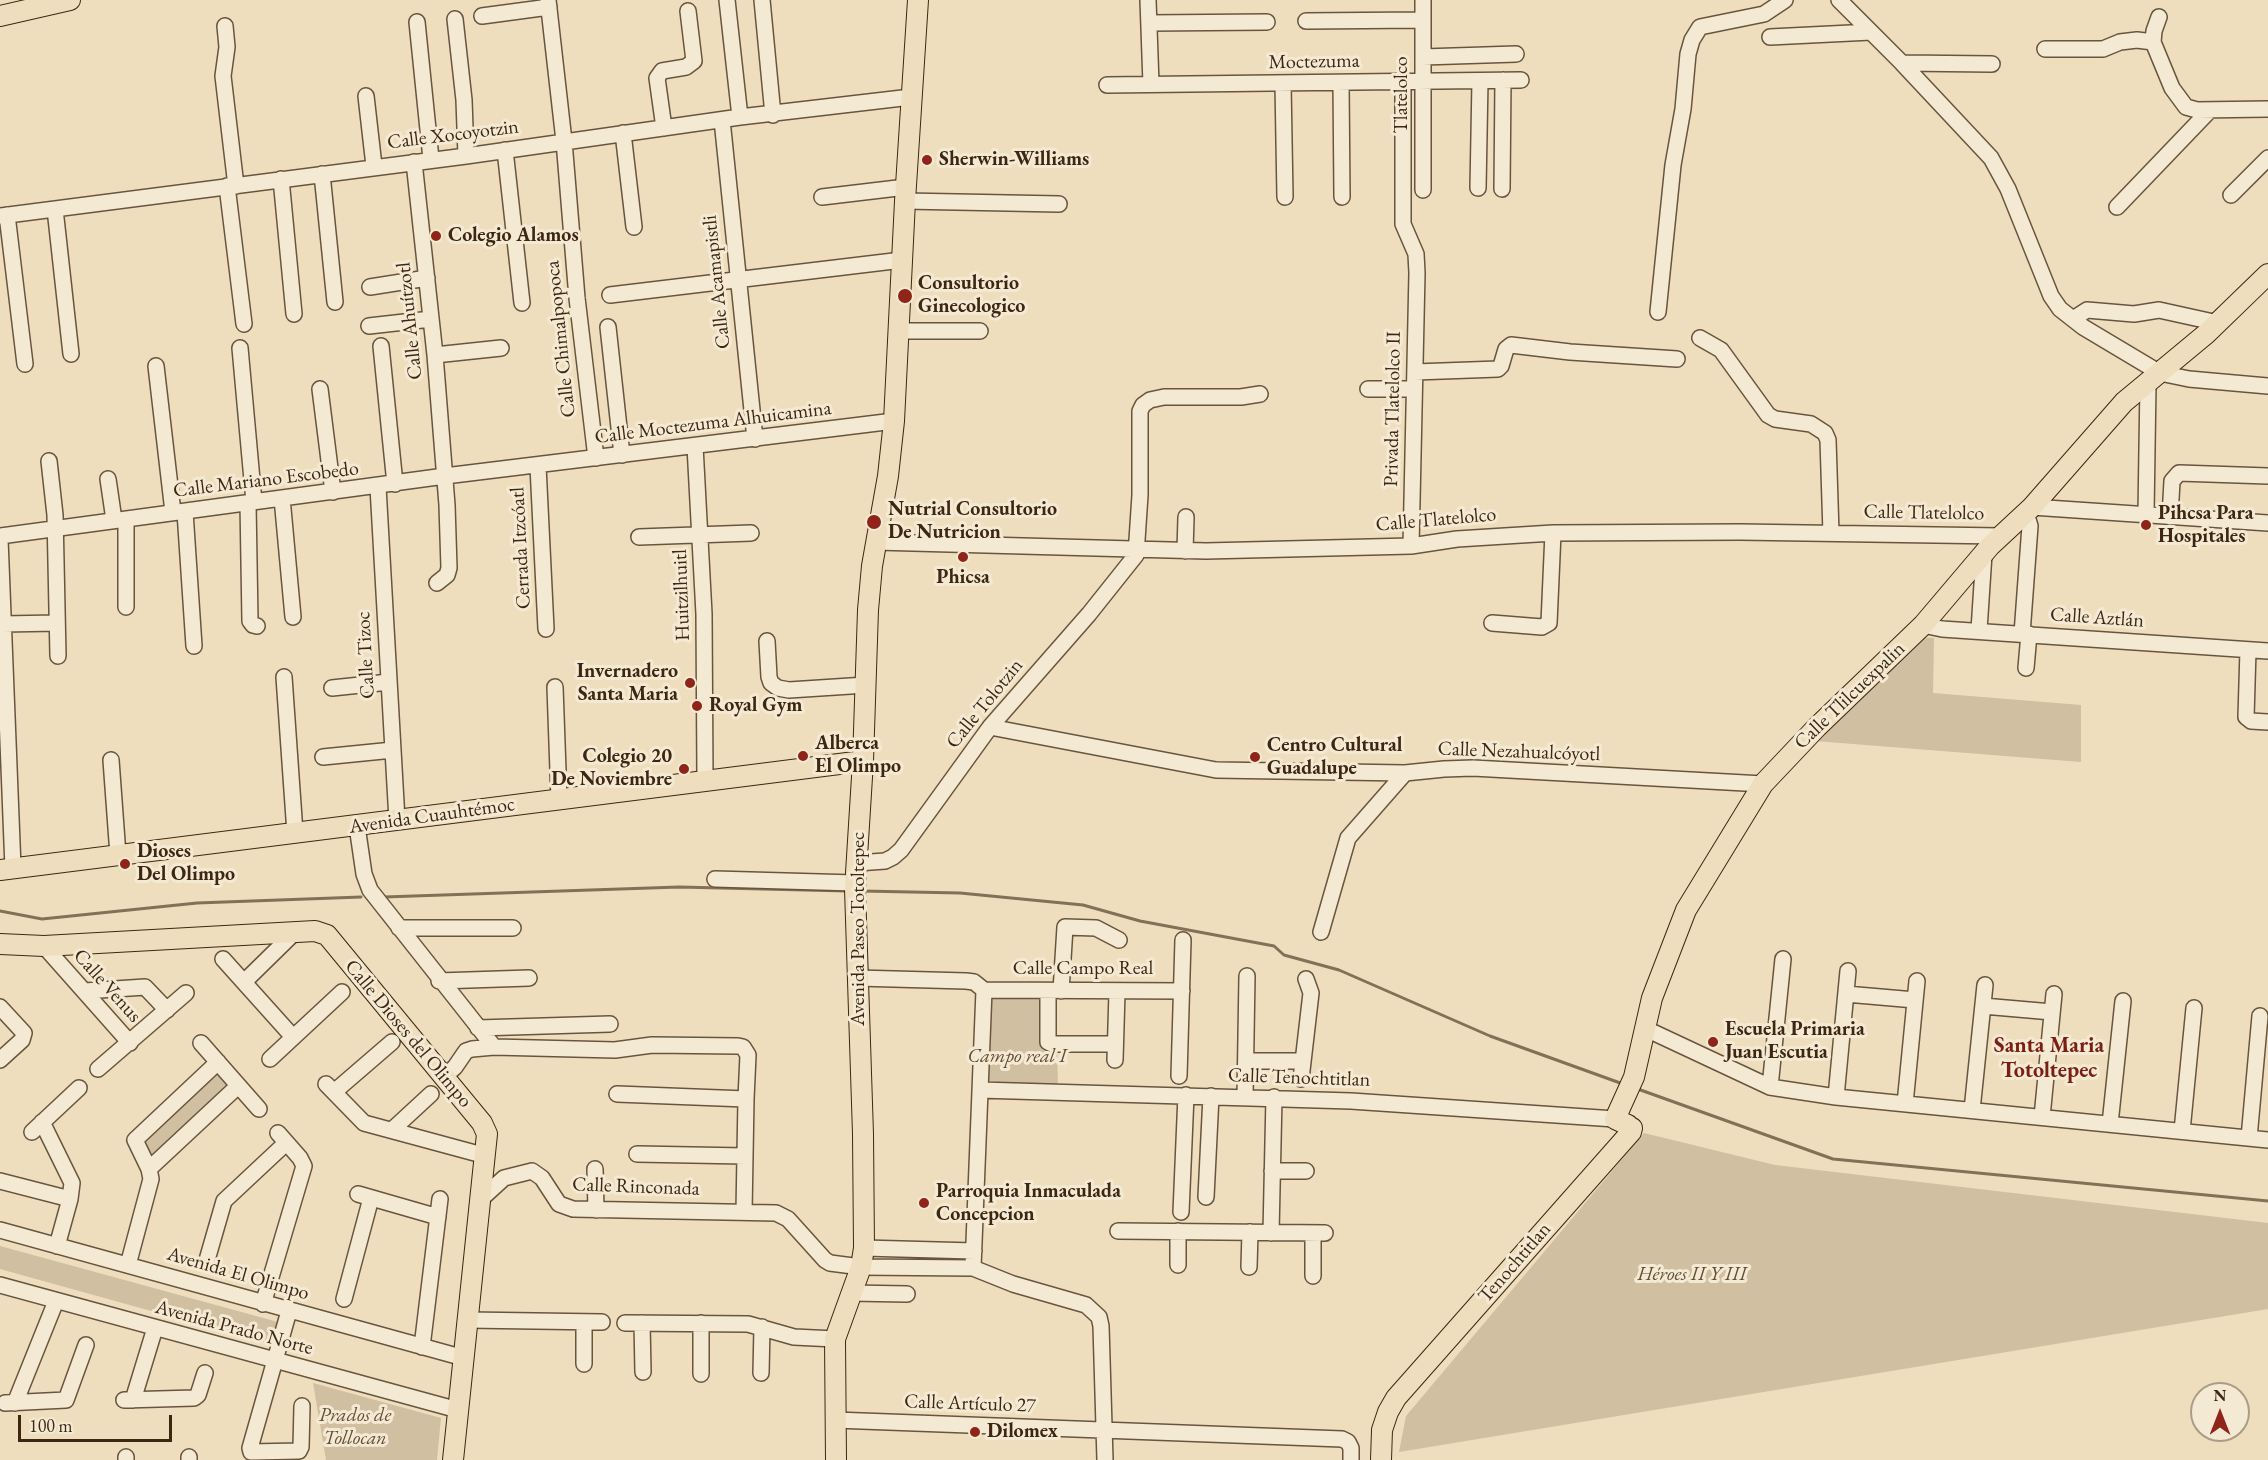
<!DOCTYPE html>
<html>
<head>
<meta charset="utf-8">
<style>
  body { margin:0 }
  #map { position:relative; width:2268px; height:1460px; overflow:hidden; background:#eedebd; font-family:"EB Garamond",serif }
  canvas { display:block }
  .north { position:absolute; left:2190px; top:1382px; width:60px; height:60px; box-sizing:border-box; background:#f4ead4; border:2px solid #ab9c87; border-radius:50%; rotate:0deg; font-size:16px; font-weight:700; line-height:24px; text-align:center; color:#3d2713 }
  .north::after { content:''; display:block; margin:auto; width:21px; height:27px; background:#8f2418; clip-path:polygon(50% 0,100% 100%,50% 72%,0 100%) }
  .scale { position:absolute; left:18px; top:1415px; width:154px; height:27px; box-sizing:border-box; border:3px solid #3d2713; border-top:0; padding-left:8px; font-size:18px; line-height:21px; white-space:nowrap; color:#3d2713; -webkit-text-stroke:4px #f4ead4; paint-order:stroke }
</style>
</head>
<body>
<div id="map">
<canvas width="2268" height="1460"></canvas>
<div class="north">N</div>
<div class="scale">100 m</div>
</div>
<script>
const g = document.querySelector('canvas').getContext('2d');
g.lineJoin = 'round';
function fillPath(path, color) {
  g.fillStyle = color;
  g.fill(path, 'evenodd');
}
function shape(rows) {
  const path = new Path2D();
  for (const r of rows) {
    path.moveTo(r[0], r[1]);
    for (let i = 2; i < r.length; i += 2) path.lineTo(r[i], r[i + 1]);
  }
  return path;
}
function trace(path, color, width, dash) {
  g.strokeStyle = color;
  g.lineWidth = width;
  g.lineCap = dash ? 'butt' : 'round';
  g.setLineDash(dash || []);
  g.stroke(path);
}
function write(font, color, halo, rows, align = 'center') {
  g.font = font + ' "EB Garamond",serif';
  g.lineWidth = 6;
  g.setLineDash([]);
  g.textBaseline = 'middle';
  g.strokeStyle = halo;
  g.fillStyle = color;
  for (const [text, x, y, turn = 0] of rows) {
    g.save();
    g.translate(x, y);
    g.rotate((+turn || 0) * Math.PI / 180);
    g.textAlign = isNaN(turn) ? turn : align;
    if (halo) g.strokeText(text, 0, 0);
    g.fillText(text, 0, 0);
    g.restore();
  }
}
fillPath(shape([
  [1918,637,1934,638,1933,693,2081,705,2081,762,1815,741],
  [991,998,1041,999,1040,1042,1046,1048,1057,1050,1058,1086,988,1084],
  [218,1074,229,1087,150,1161,140,1143],
  [1644,1133,1775,1165,2268,1223,2268,1309,1399,1452,1406,1416],
  [0,1246,278,1322,270,1344,0,1269],
  [313,1383,441,1418,437,1460,326,1460]
]), '#d0bfa0');
trace(shape([
  [862,891,960,893,1083,905,1140,921,1274,946,1284,955,1339,970,1490,1036,1623,1084],
  [384,897,679,887,847,891],
  [0,911,42,919,197,903,361,897],
  [1635,1088,1833,1159,2268,1201]
]), '#837056', 3);
const minor = shape([
  [548,0,564,141,577,298,596,458],
  [727,0,740,117],
  [762,0,773,115],
  [1148,0,1151,84],
  [1423,0,1423,190],
  [1839,0,1902,63,1991,158,2008,189,2051,296,2060,309,2083,327,2160,373,2189,379,2268,386],
  [482,16,549,7],
  [2159,17,2154,31,2153,42,2172,88,2186,107,2197,110,2268,109],
  [455,19,464,100,466,156],
  [1306,21,1422,20],
  [417,22,431,159],
  [1150,23,1267,22],
  [225,26,227,47,223,76,236,186],
  [1770,37,1871,32],
  [2045,49,2103,49,2120,42,2137,40,2153,42],
  [1423,57,1516,54],
  [1902,63,1992,64],
  [1403,82,1403,224,1416,254,1417,273,1411,546],
  [1341,83,1342,197],
  [1283,84,1285,197],
  [1107,85,1521,80],
  [366,96,374,166],
  [722,120,755,439],
  [664,128,657,78,662,71,686,67,694,61,688,11],
  [623,133,634,227],
  [505,150,522,303],
  [414,162,435,355,447,505,449,568,447,575,437,583],
  [322,174,335,302],
  [281,179,294,314],
  [227,186,244,324],
  [1478,188,1480,81],
  [1502,189,1503,80],
  [2231,195,2268,158],
  [822,197,906,187],
  [905,201,1059,204],
  [2117,207,2210,110],
  [55,209,71,354],
  [7,215,25,364],
  [0,216,466,156,740,117,911,97],
  [370,287,427,278],
  [610,295,902,260],
  [1658,312,1673,165,1683,109,1688,54,1692,40,1700,27,1764,14,1785,0],
  [2073,319,2087,310,2134,314,2159,310,2218,323],
  [369,326,431,319],
  [608,327,622,455],
  [899,331,980,331],
  [1700,338,1721,350,1768,415,1775,419,1811,424,1825,433,1828,440,1831,533],
  [381,346,395,484],
  [240,348,254,502],
  [435,355,501,348],
  [156,366,173,512],
  [1415,372,1498,369,1501,366,1506,349,1511,345,1570,352,1677,359],
  [320,389,333,492],
  [1368,389,1414,389],
  [695,446,704,614,705,779],
  [49,461,55,515,58,656],
  [538,466,546,629],
  [108,479,114,520],
  [378,487,397,820],
  [282,498,293,617],
  [248,503,250,621,253,625,257,626],
  [2032,507,2268,523],
  [185,512,194,646],
  [2146,514,2148,383],
  [2170,517,2172,481,2179,473,2268,476],
  [0,536,445,476,894,421],
  [639,537,751,533],
  [0,539,13,868],
  [876,542,1206,551,1411,546,1457,539,1553,533,1740,532,2000,536],
  [1185,551,1186,517],
  [126,607,126,519],
  [1492,623,1542,627,1549,623,1553,533],
  [3,624,57,623],
  [1923,625,1942,629,2268,651],
  [1979,630,1984,554],
  [2022,634,2030,526,2026,513],
  [767,641,769,677,771,683,778,688,789,690,866,685],
  [2248,650,2246,717,2251,721,2268,722],
  [2026,668,2029,634],
  [284,677,295,833],
  [555,687,559,799],
  [332,688,389,682],
  [990,727,1216,770,1405,773,1444,769,1473,768,1763,784],
  [323,757,393,750],
  [111,760,118,855],
  [357,826,364,874,370,890,494,1047],
  [857,863,885,861,893,857,901,850,990,727,1089,614,1136,555,1140,495,1140,411,1143,405,1150,400,1164,397,1241,397,1260,394],
  [715,879,855,883],
  [399,928,513,928],
  [1321,932,1348,838,1405,773],
  [44,946,130,1043],
  [223,959,293,1037],
  [857,978,966,981,974,982,984,990],
  [439,981,529,978],
  [244,982,295,932],
  [984,990,1182,991],
  [85,991,145,987,167,1010],
  [1048,991,1048,1042,1052,1044,1115,1044],
  [1061,991,1065,927,1096,928,1119,940],
  [1846,994,1915,1000],
  [1983,1006,2052,1012],
  [0,1007,24,1033,22,1040,0,1060],
  [478,1028,610,1024],
  [1644,1028,1770,1087,1836,1097,2268,1140],
  [201,1043,259,1109],
  [270,1059,342,992],
  [1115,1060,1117,992],
  [1246,1061,1303,1061],
  [98,1069,186,993],
  [1179,1076,1183,940],
  [444,1077,455,1067,466,1051,472,1049,494,1047,615,1050,652,1045,738,1046,743,1047,748,1055,746,1099],
  [1301,1079,1311,993,1306,979],
  [326,1084,364,1123,486,1156],
  [1770,1087,1783,959],
  [980,1090,1351,1101,1615,1119],
  [334,1092,392,1042],
  [617,1094,746,1099,744,1212],
  [1245,1097,1247,976],
  [1836,1097,1848,971],
  [1905,1104,1917,981],
  [1972,1110,1985,985],
  [2042,1117,2054,994],
  [42,1122,72,1183,70,1199,57,1246],
  [2110,1124,2123,1001],
  [392,1130,431,1094],
  [2182,1131,2194,1008],
  [32,1132,79,1088],
  [2249,1138,2260,1016],
  [637,1154,745,1156],
  [149,1169,238,1086],
  [595,1169,596,1210],
  [1272,1171,1306,1171],
  [0,1181,70,1199],
  [358,1194,438,1217],
  [1206,1197,1211,1096],
  [481,1199,504,1178,532,1171,542,1178,559,1204,573,1209,776,1213,788,1219,825,1260,830,1263,861,1267,973,1268,1013,1284,1086,1305,1099,1317,1101,1326,1105,1460],
  [1181,1212,1186,1095],
  [0,1230,464,1358],
  [1118,1231,1325,1233],
  [1178,1231,1178,1265],
  [1271,1233,1274,1097],
  [1313,1233,1313,1276],
  [864,1248,974,1251],
  [207,1260,224,1201,286,1143],
  [128,1265,151,1179,149,1169,135,1140,218,1062],
  [1249,1267,1250,1232],
  [973,1268,984,990],
  [0,1285,458,1410],
  [850,1293,907,1294],
  [344,1299,371,1198],
  [263,1304,304,1166,300,1158,278,1133],
  [289,1311,250,1448,251,1452,299,1451,301,1447,302,1406],
  [468,1320,602,1322],
  [625,1323,748,1324,794,1337,835,1339],
  [642,1323,643,1372],
  [422,1347,440,1199],
  [584,1364,584,1322],
  [761,1373,762,1327],
  [701,1374,701,1323],
  [124,1400,194,1398,198,1395,205,1373],
  [133,1400,155,1328],
  [5,1403,66,1400,86,1345],
  [15,1403,56,1301],
  [835,1420,1342,1439,1348,1442,1351,1448,1351,1460],
  [126,1457,126,1460],
  [189,1457,189,1460]
]);
const major = shape([
  [0,16,70,0],
  [0,870,863,761],
  [0,944,44,946,315,931,327,935,482,1123,487,1134,453,1460],
  [1628,1125,1615,1119,1634,1077,1652,998,1686,910,1763,784,1817,727,1923,625,1990,546,2032,507,2124,402,2206,334,2268,274],
  [836,1460,835,1339,861,1267,864,1248,863,1134,855,889,863,761,868,610,872,566,888,476,894,421,905,201,918,0],
  [1381,1460,1382,1430,1388,1412,1396,1398,1631,1132,1632,1128]
]);
trace(minor, '#69553e', 18);
trace(major, '#3d2713', 22);
trace(minor, '#f4ead4', 15);
trace(major, '#eedebd', 20);
for (const [x, y, r, color] of [
  [927,160,6,"#8f2418"],
  [436,236,6,"#8f2418"],
  [905,296,8,"#8f2418"],
  [874,522,8,"#8f2418"],
  [2146,525,6,"#8f2418"],
  [963,557,6,"#8f2418"],
  [690,683,6,"#8f2418"],
  [697,706,6,"#8f2418"],
  [803,756,6,"#8f2418"],
  [1255,757,6,"#8f2418"],
  [684,769,6,"#8f2418"],
  [125,864,6,"#8f2418"],
  [1713,1042,6,"#8f2418"],
  [924,1203,6,"#8f2418"],
  [975,1432,6,"#8f2418"]
]) {
  const dot = new Path2D();
  dot.arc(x, y, r, 0, 2 * Math.PI);
  g.fillStyle = color;
  g.fill(dot);
  trace(dot, '#f4ead4', 2);
}
write('20px', '#3d2713', '#f4ead4', [
  ["Moctezuma",1314,62,-1],
  ["Tlatelolco",1402,95,-90],
  ["Calle Xocoyotzin",453,135,-7],
  ["Calle Acamapistli",717,282,-96],
  ["Calle Ahuítzotl",410,321,-96],
  ["Calle Chimalpopoca",561,339,-96],
  ["Privada Tlatelolco II",1393,409,-89],
  ["Calle Moctezuma Alhuicamina",713,423,-7],
  ["Calle Mariano Escobedo",266,480,-7],
  ["Calle Tlatelolco",1924,513,1],
  ["Calle Tlatelolco",1436,520,-5],
  ["Cerrada Itzcóatl",521,548,-93],
  ["Huitzilhuitl",682,595,-92],
  ["Calle Aztlán",2097,618,4],
  ["Calle Tizoc",366,655,-93],
  ["Calle Tlilcuexpalin",1850,696,-44],
  ["Calle Tolotzin",985,704,-51],
  ["Calle Nezahualcóyotl",1519,752,2],
  ["Avenida Cuauhtémoc",432,816,-8],
  ["Avenida Paseo Totoltepec",859,929,-90],
  ["Calle Campo Real",1083,969],
  ["Calle Venus",107,986,48],
  ["Calle Dioses del Olimpo",408,1034,50],
  ["Calle Tenochtitlan",1299,1078,2],
  ["Calle Rinconada",636,1187,2],
  ["Tenochtitlan",1515,1263,-49],
  ["Avenida El Olimpo",238,1274,16],
  ["Avenida Prado Norte",234,1328,15],
  ["Calle Artículo 27",970,1404,2]
]);
write('bold 20px', '#3d2713', '#f4ead4', [
  ["Sherwin-Williams",939,160],
  ["Colegio Alamos",448,236],
  ["Consultorio",918,284],
  ["Ginecologico",918,307],
  ["Nutrial Consultorio",888,510],
  ["De Nutricion",888,533],
  ["Pihcsa Para",2158,514],
  ["Hospitales",2158,537],
  ["Phicsa",963,578,"center"],
  ["Invernadero",678,672,"right"],
  ["Santa Maria",678,695,"right"],
  ["Royal Gym",709,706],
  ["Alberca",815,744],
  ["El Olimpo",815,767],
  ["Centro Cultural",1267,746],
  ["Guadalupe",1267,769],
  ["Colegio 20",672,757,"right"],
  ["De Noviembre",672,780,"right"],
  ["Dioses",137,852],
  ["Del Olimpo",137,875],
  ["Escuela Primaria",1725,1030],
  ["Juan Escutia",1725,1053],
  ["Parroquia Inmaculada",936,1192],
  ["Concepcion",936,1215],
  ["Dilomex",987,1432]
], 'left');
write('italic 20px', '#624d36', '#f4ead4', [
  ["Campo real I",1017,1057],
  ["Héroes II Y III",1692,1275],
  ["Prados de",355,1416],
  ["Tollocan",355,1439]
]);
write('bold 22px', '#7a1f14', '#f4ead4', [
  ["Santa Maria",2049,1046],
  ["Totoltepec",2049,1071]
]);
</script>
</body>
</html>
